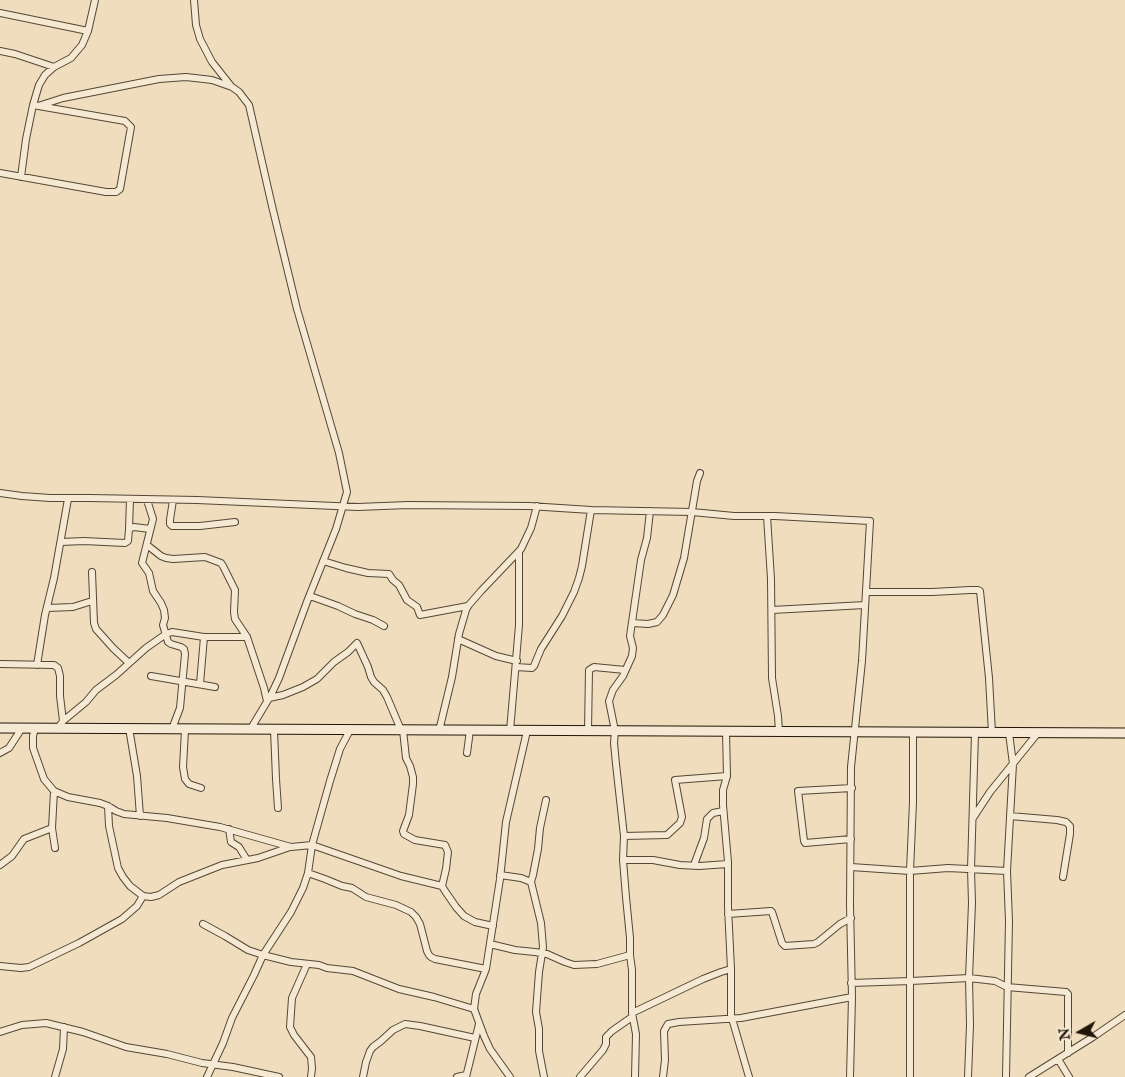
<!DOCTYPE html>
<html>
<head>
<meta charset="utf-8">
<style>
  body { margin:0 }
  #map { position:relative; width:1125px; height:1077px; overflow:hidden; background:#efddbd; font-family:"IM FELL English",serif }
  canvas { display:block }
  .north { position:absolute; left:1055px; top:1007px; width:50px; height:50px; -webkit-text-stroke:4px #f5e9d4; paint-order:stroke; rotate:262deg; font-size:14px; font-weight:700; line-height:20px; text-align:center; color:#211506 }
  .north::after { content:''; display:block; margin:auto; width:18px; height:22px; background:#211506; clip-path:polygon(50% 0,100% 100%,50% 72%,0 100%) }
</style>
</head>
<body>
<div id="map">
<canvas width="1125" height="1077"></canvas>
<div class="north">N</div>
</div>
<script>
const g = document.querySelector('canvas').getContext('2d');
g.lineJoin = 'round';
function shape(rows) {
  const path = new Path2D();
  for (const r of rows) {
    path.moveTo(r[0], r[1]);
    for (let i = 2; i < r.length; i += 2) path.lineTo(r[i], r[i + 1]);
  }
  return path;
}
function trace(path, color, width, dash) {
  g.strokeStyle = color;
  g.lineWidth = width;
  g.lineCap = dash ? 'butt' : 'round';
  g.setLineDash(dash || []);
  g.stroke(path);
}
const street = shape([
  [194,0,196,25,200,39,212,62,231,86],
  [0,13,88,31],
  [0,51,15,54,54,67,71,58,82,45,88,31,95,0],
  [38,106,63,98,159,79,186,77,212,80,232,87,239,92,249,105,272,206,297,309,339,453,347,492,336,529,308,599,279,678,271,695,250,730],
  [0,173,106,192,116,192,120,189,131,127,125,121,33,105],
  [21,177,26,139,33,105,39,85,45,75,54,67],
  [0,493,22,496,50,498,90,498,197,500,358,507,408,505,529,506,591,510,692,512,734,516,775,516,870,521,862,661,851,767,850,905,852,997,850,1077],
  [147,500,153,519,142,563,149,573,153,591,161,603,164,610,165,618,163,625,168,642,171,644,181,647,184,649,185,654,180,708,172,729],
  [173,500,170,520,170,524,172,526,200,526,235,522],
  [767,516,771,579,772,678,778,716,779,732],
  [129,529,130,499],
  [61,542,84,541,125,543,128,541,129,529,131,528,134,527,150,529],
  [147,545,161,556,166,558,173,559,205,557,221,563,223,566,235,590,234,612,235,619,247,637,264,688,267,701],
  [323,561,346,568,368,573,389,574,393,580,399,585,407,600,417,607,420,615,468,606],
  [92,572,94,623,96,629,113,648,129,663],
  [867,592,932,592,970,590,978,590,980,591,989,678,992,733],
  [310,596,338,606,355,614,373,620,384,626],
  [47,608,73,607,92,601],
  [772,610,865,605],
  [632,623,648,624,657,622,663,615,673,595,684,558,697,481,700,473],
  [458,639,496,656,517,661],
  [0,664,54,665,58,668,60,676,60,696,63,721],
  [37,665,45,615,54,578,68,499],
  [516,667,532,668,534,666,541,649,562,616,574,592,579,578,582,566,591,510],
  [151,676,215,687],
  [200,684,204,637],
  [269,698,283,695,303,687,317,679,334,662,348,652,357,643,368,667,371,677,374,682,383,690,387,697,401,730],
  [35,728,33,736,33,748,44,779,54,791,68,797,100,803,108,806,116,811,124,814,167,818,220,827,291,847,312,845,401,876,442,886],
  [58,728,63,721,86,702,96,690,116,675,146,648,166,634,172,632,204,637,247,637],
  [129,728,137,776,140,816],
  [185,730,183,767,185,779,189,784,201,788],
  [274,730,276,779,278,808],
  [403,730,406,758,410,766,413,777,413,784,409,815,403,831,404,834,415,840,445,845,448,852,446,869,442,886,445,891,456,907,464,916,475,922,493,926],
  [439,731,452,677,459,634,466,610,468,606,481,591,521,549,531,528,537,506],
  [510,731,519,625,519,552],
  [588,731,589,670,594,667,625,670],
  [726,732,727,776,723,790,723,805,728,862,728,907,731,969,731,1015,749,1077],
  [913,733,913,802,910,871,948,868,1007,871],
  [0,753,9,748,22,728],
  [467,753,470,730],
  [54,791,52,828,55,848],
  [108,806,109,826,118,868,123,877,130,886,143,896,151,897,159,895,179,882,222,865,258,858,290,847],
  [1010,816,1057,820,1066,822,1070,826,1070,834,1063,877],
  [973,818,990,792,1037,734],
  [229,829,231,842,239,847,247,860],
  [624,836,667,835,680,823,682,817,675,780,727,776],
  [851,839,805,843,804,841,798,791,852,788],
  [623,860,653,860,680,865,699,866,728,864],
  [0,865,12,856,24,839,52,828],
  [694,865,704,838,707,819,713,813,723,811],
  [851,867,910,871,910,1077],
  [308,873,325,879,342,886,352,888,366,897,396,905,411,912,416,917,420,924,427,951,429,955,431,957,435,959,486,969],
  [500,875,521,878,531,882,541,923,543,947,539,972,536,1012,539,1029,539,1051,544,1077],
  [531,882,533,875,538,849,540,828,546,800],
  [728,914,771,911,772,912,782,943,785,946,814,944,818,942,840,924,851,918],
  [203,924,225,936,248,950,263,955,291,962,319,965,327,968,353,971,399,989,434,997,474,1009],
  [490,944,515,950,535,952,547,954,565,962,574,965,597,964,630,955],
  [307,964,292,998,290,1027,294,1035,311,1057,312,1068,311,1077],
  [0,966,21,968,29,967,79,943,122,919,137,906,143,896],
  [851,983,911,981,969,978,995,981,1007,987,1066,992,1068,994,1068,1053],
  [632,1013,703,979,721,972,731,969],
  [0,1032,22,1025,46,1023,83,1032,126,1047,167,1054,202,1063,233,1067,279,1077],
  [1058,1059,1069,1077],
  [55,1077,63,1049,64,1027],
  [207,1077,223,1043,232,1018,254,975,263,955,291,912,303,888,308,873,312,845,330,781,340,749,350,730],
  [363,1077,366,1062,370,1051,373,1047,381,1041,393,1030,405,1024,420,1026,475,1038],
  [457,1077,466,1075],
  [466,1077,479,1024],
  [510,1077,490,1049,484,1036,474,1009,476,994,486,969,500,879,506,822,527,731],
  [580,1077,603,1050,606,1044,606,1037,612,1031,632,1017],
  [635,1077,636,1034,632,1013,632,970,630,955,630,938,626,897,623,860,624,836,616,764,614,743,615,731,609,701,613,690,623,676,632,656,633,648,630,636,641,560,647,538,650,511],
  [663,1077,665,1060,664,1031,668,1024,679,1022,741,1018,852,997],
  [968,1077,970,1025,969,978,972,903,971,869,975,733],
  [1006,1077,1009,921,1007,871,1013,764,1009,733],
  [1029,1077,1093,1037,1125,1015]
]);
const secondary = shape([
  [0,728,1125,733]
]);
trace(street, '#544734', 8);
trace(secondary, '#211506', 11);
trace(street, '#f5e9d4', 6);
trace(secondary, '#f5e9d4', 9);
</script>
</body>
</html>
